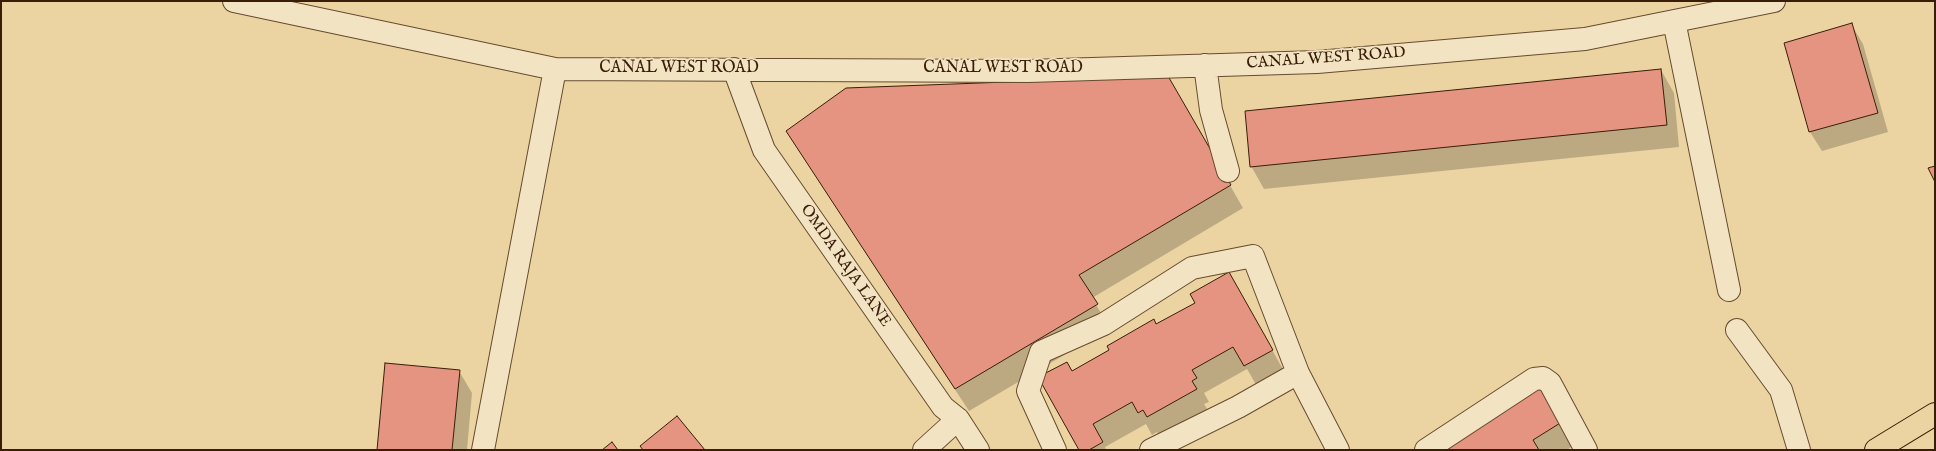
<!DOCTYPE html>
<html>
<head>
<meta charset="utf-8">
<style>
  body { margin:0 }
  #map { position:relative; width:1936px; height:451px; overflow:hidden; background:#ebd4a2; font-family:"IM FELL English",serif }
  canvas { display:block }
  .frame { position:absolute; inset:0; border:2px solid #3a1d08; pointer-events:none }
</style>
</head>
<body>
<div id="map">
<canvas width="1936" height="451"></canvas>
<div class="frame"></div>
</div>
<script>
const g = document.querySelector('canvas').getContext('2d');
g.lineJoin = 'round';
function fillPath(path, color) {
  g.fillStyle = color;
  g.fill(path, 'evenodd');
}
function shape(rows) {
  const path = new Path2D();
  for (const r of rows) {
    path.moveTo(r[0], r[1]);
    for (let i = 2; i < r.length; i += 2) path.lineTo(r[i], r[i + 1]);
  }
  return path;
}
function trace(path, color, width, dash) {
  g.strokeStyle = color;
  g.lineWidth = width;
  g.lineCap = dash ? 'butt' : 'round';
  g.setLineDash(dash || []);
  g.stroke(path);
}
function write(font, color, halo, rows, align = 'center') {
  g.font = font + ' "IM FELL English",serif';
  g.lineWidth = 3.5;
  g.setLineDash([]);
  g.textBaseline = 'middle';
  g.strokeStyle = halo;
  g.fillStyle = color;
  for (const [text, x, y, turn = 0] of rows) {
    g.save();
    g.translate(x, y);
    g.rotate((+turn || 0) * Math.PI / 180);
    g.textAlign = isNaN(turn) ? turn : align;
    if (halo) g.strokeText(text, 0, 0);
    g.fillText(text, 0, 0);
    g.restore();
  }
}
fillPath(shape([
  [1851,24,1863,44,1888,132,1822,151,1810,132,1785,43],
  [1661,70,1674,93,1679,147,1264,189,1251,166],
  [1168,77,1243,208,1092,298,1110,328,969,411,787,132],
  [1242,296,1285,373,1258,388,1247,369,1204,393,1209,402,1204,404,1209,412,1161,439,1157,432,1152,435,1146,424,1105,447,1106,450,1080,450,1072,372,1156,326],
  [459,371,472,393,467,450,378,450],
  [1541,383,1577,443,1567,450,1437,450]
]), '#0003');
const building = shape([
  [1852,23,1878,113,1809,132,1784,43,1852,23],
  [1661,69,1667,125,1250,167,1245,111,1661,69],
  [1168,76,1231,185,1079,275,1098,304,955,389,786,131,846,88,1168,76],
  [1935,166,1935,182,1928,168,1935,166],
  [1229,272,1273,350,1244,366,1233,347,1192,370,1197,378,1192,381,1197,389,1147,417,1143,410,1138,413,1132,402,1093,424,1103,442,1089,450,1079,450,1038,377,1067,362,1072,371,1109,350,1107,346,1154,319,1156,324,1195,303,1190,294,1229,272],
  [385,363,460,370,452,450,377,450,385,363],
  [1541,382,1565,420,1533,440,1539,450,1436,450,1541,382],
  [677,416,705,450,643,450,640,446,677,416],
  [612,442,618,450,602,450,612,442]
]);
fillPath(building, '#e49481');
trace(building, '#3a1d08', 1);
const minor = shape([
  [234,1,555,69,1028,71,1317,62,1585,39,1774,1],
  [1674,21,1729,290],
  [1205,65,1211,110,1228,171],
  [734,69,764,150,943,407,958,419,978,450],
  [1737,330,1781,390,1799,450],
  [483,450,555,69],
  [924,450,958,419],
  [1055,450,1028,391,1041,352,1104,324,1192,268,1253,256,1298,373,1338,450],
  [1151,450,1238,407,1298,373],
  [1426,450,1534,379,1543,378,1550,383,1586,450]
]);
const major = shape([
  [1876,450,1935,414]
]);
trace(minor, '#664b2e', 24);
trace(major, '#3a1d08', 24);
trace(minor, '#f2e3c3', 22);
trace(major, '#ebd4a2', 22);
write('16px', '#3a1d08', '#f2e3c3', [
  ["CANAL WEST ROAD",1326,59,-4],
  ["CANAL WEST ROAD",679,69],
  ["CANAL WEST ROAD",1003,69],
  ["OMDA RAJA LANE",845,266,55]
]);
</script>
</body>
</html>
